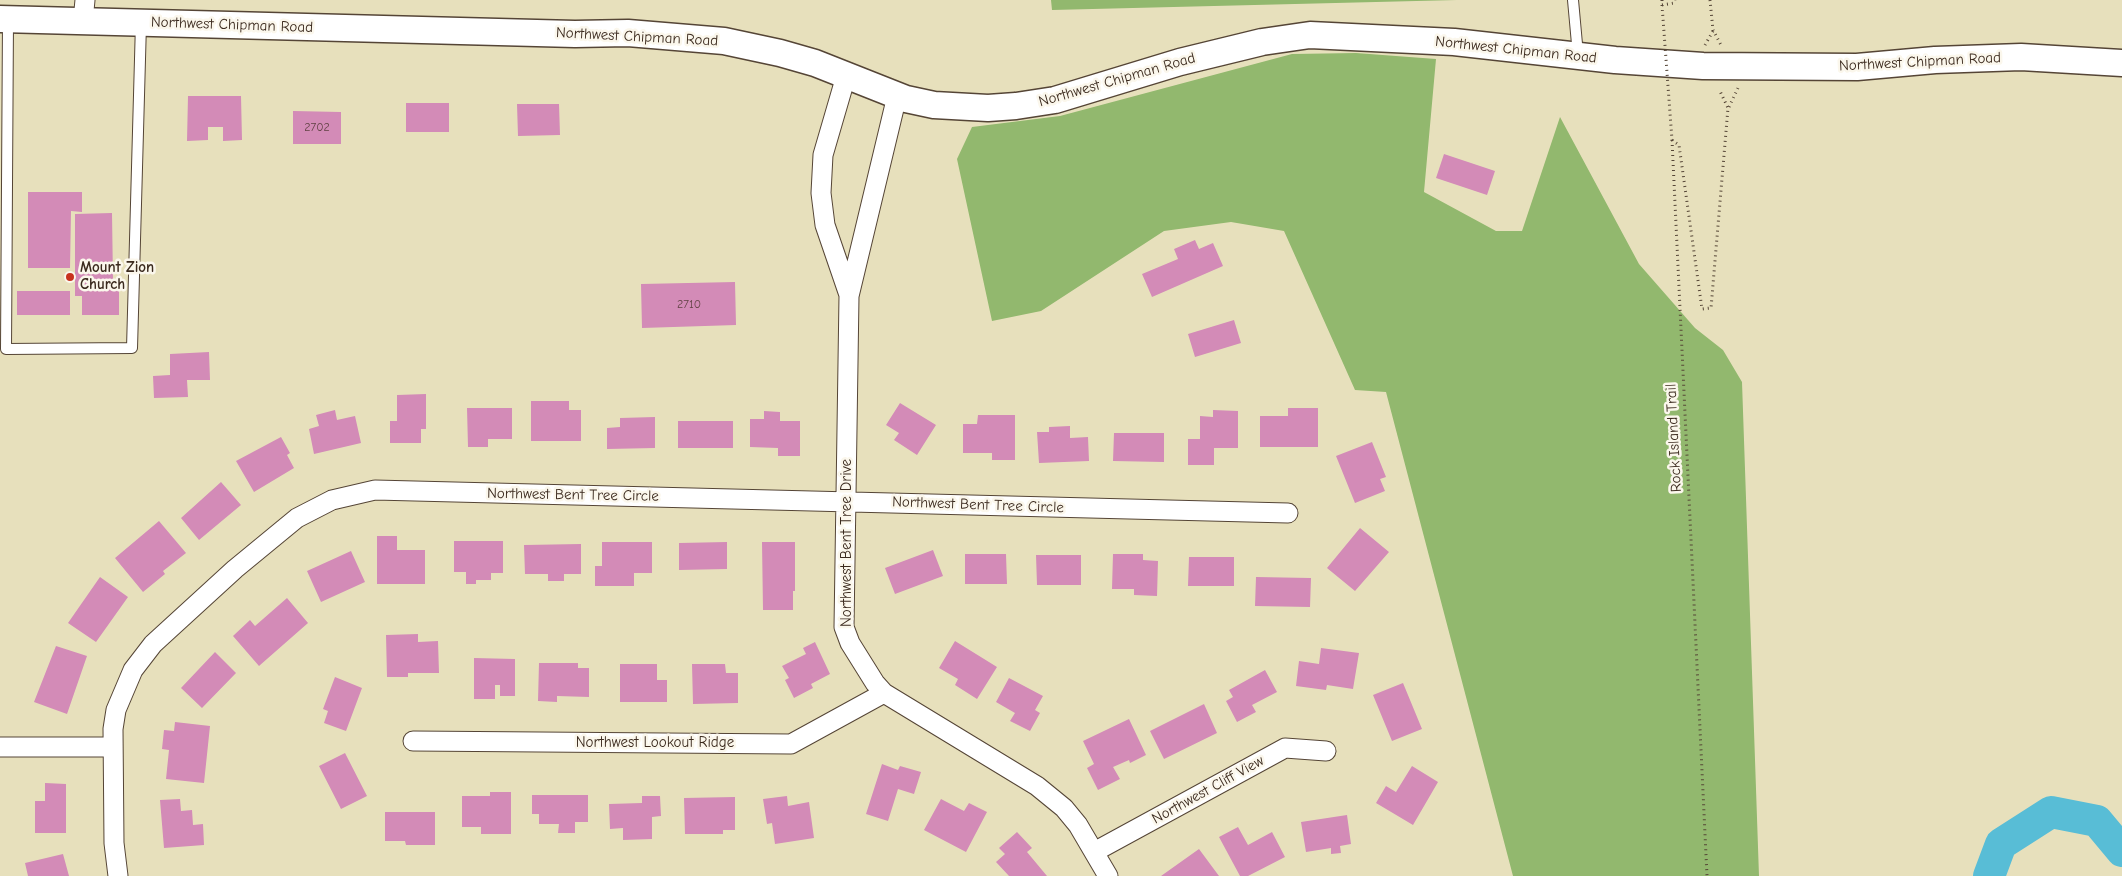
<!DOCTYPE html>
<html>
<head>
<meta charset="utf-8">
<style>
  body { margin:0 }
  canvas { display:block; background:#e7e0bc }
</style>
</head>
<body>
<canvas width="2122" height="876"></canvas>
<script>
const g = document.querySelector('canvas').getContext('2d');
g.lineJoin = 'round';
function fillPath(path, color) {
  g.fillStyle = color;
  g.fill(path, 'evenodd');
}
function shape(rows) {
  const path = new Path2D();
  for (const r of rows) {
    path.moveTo(r[0], r[1]);
    for (let i = 2; i < r.length; i += 2) path.lineTo(r[i], r[i + 1]);
  }
  return path;
}
function trace(path, color, width, dash) {
  g.strokeStyle = color;
  g.lineWidth = width;
  g.lineCap = dash ? 'butt' : 'round';
  g.setLineDash(dash || []);
  g.stroke(path);
}
function write(font, color, halo, rows, align = 'center') {
  g.font = font + ' "Comic Neue",sans-serif';
  g.lineWidth = 5;
  g.setLineDash([]);
  g.textBaseline = 'middle';
  g.strokeStyle = halo;
  g.fillStyle = color;
  for (const [text, x, y, turn = 0] of rows) {
    g.save();
    g.translate(x, y);
    g.rotate((+turn || 0) * Math.PI / 180);
    g.textAlign = isNaN(turn) ? turn : align;
    if (halo) g.strokeText(text, 0, 0);
    g.fillText(text, 0, 0);
    g.restore();
  }
}
fillPath(shape([
  [1051,0,1457,0,1052,10],
  [1356,53,1436,59,1424,192,1496,231,1522,231,1560,117,1639,264,1695,328,1723,350,1742,382,1759,876,1513,876,1386,392,1355,390,1284,231,1231,222,1164,231,1041,311,992,321,957,159,972,127,1060,116,1292,54]
]), '#92b86e');
trace(shape([
  [1989,876,2001,844,2051,812,2097,821,2122,851]
]), '#58bdd6', 32);
fillPath(shape([
  [188,96,241,96,242,140,223,141,223,127,208,127,208,140,187,141],
  [406,103,449,103,449,132,406,132],
  [517,104,559,104,560,135,518,136],
  [293,111,341,112,341,144,293,144],
  [1444,154,1495,171,1487,195,1436,178],
  [28,192,82,192,82,212,71,211,70,268,28,268],
  [112,213,113,281,119,281,119,315,82,315,82,296,75,296,75,214],
  [1195,240,1199,249,1213,243,1223,266,1152,297,1142,274,1178,259,1174,249],
  [735,282,736,325,642,328,641,284],
  [17,291,70,291,70,315,17,315],
  [1234,320,1241,343,1195,357,1188,334],
  [209,352,210,380,187,380,188,397,154,398,153,376,170,375,170,354],
  [426,394,426,429,421,429,421,443,390,443,390,421,397,421,397,395],
  [531,401,569,401,569,410,581,410,581,441,531,441],
  [900,403,936,425,917,455,894,440,899,433,886,425],
  [467,408,512,408,512,439,488,439,488,447,468,447],
  [1288,408,1318,408,1318,447,1260,447,1260,416,1288,416],
  [335,410,337,420,355,416,361,443,314,454,309,429,319,426,316,415],
  [1213,410,1238,411,1238,448,1214,448,1214,465,1188,465,1188,439,1200,439,1200,416,1213,417],
  [764,411,780,412,780,421,800,421,800,456,778,456,778,448,750,447,750,419,764,419],
  [978,415,1015,415,1015,460,992,460,992,453,963,453,963,424,977,424],
  [655,417,655,448,607,449,607,428,620,427,620,418],
  [678,421,733,421,733,448,678,448],
  [1070,426,1070,438,1088,437,1089,461,1039,463,1037,432,1049,432,1049,427],
  [1114,433,1164,433,1164,462,1113,461],
  [281,437,290,453,287,455,294,468,254,492,236,461],
  [1372,442,1386,477,1380,479,1385,491,1355,503,1336,456],
  [221,482,241,505,199,540,181,518],
  [159,521,186,553,163,571,165,574,143,592,115,558],
  [1360,528,1389,552,1355,591,1327,568],
  [377,536,397,536,397,550,425,550,425,584,377,584],
  [454,541,503,541,503,573,491,573,491,580,476,580,476,584,466,584,466,572,454,572],
  [602,542,652,542,652,573,634,573,634,586,595,586,595,566,602,566],
  [727,542,727,569,679,570,679,543],
  [762,542,795,542,795,591,793,591,793,610,763,610],
  [581,544,581,574,564,574,564,581,548,581,548,574,525,574,524,545],
  [933,550,943,576,895,594,885,568],
  [351,551,365,582,321,602,307,571],
  [965,554,1006,554,1007,584,965,584],
  [1113,554,1143,554,1143,560,1158,561,1157,596,1134,595,1134,589,1112,589],
  [1036,555,1081,555,1081,585,1037,585],
  [1189,557,1234,557,1234,586,1188,586],
  [100,577,128,597,96,642,68,623],
  [1256,577,1311,578,1310,607,1255,606],
  [287,598,308,623,259,666,233,636,250,620,255,626],
  [418,634,418,642,438,641,439,673,408,673,408,677,387,677,386,635],
  [955,641,997,667,977,699,955,685,958,679,939,668],
  [815,642,830,674,811,684,813,688,794,698,785,680,789,678,782,666,806,654,803,648],
  [56,646,87,656,67,714,34,702],
  [1321,648,1359,653,1353,689,1327,685,1326,690,1296,686,1299,661,1319,664],
  [215,652,236,673,202,708,181,688],
  [474,658,515,659,515,696,500,696,500,685,495,685,495,699,474,699],
  [539,663,578,663,578,668,589,668,589,697,557,696,557,702,538,701],
  [620,664,657,664,657,680,667,680,667,702,620,702],
  [692,664,725,664,726,673,738,673,738,703,693,704],
  [1265,670,1277,692,1252,705,1256,712,1237,722,1226,701,1233,697,1229,690],
  [335,677,362,688,346,731,324,723,328,711,323,709],
  [1009,678,1043,696,1035,710,1040,713,1030,731,1010,721,1015,713,996,702],
  [1403,683,1422,729,1392,741,1373,695],
  [1204,704,1217,733,1164,759,1150,731],
  [1129,719,1146,755,1130,763,1129,760,1113,767,1120,779,1098,790,1087,768,1094,764,1083,741],
  [175,722,210,726,204,783,166,779,169,750,162,749,164,730,174,731],
  [345,753,367,796,341,809,319,766],
  [882,764,898,770,900,766,921,772,914,794,898,789,888,821,866,814],
  [1412,766,1438,782,1413,825,1376,803,1386,786,1396,792],
  [45,783,66,784,66,833,35,833,35,801,45,801],
  [490,792,511,792,511,834,481,834,481,827,462,827,462,796,490,796],
  [532,795,588,795,588,822,575,822,575,833,558,833,559,824,539,824,539,814,532,814],
  [642,796,660,796,661,816,652,817,652,839,623,840,623,828,610,829,609,804,642,803],
  [787,796,788,806,809,802,814,838,775,844,772,823,767,824,763,799],
  [735,797,735,830,723,830,723,834,685,834,684,798],
  [180,799,181,811,192,810,193,825,203,824,204,845,164,848,160,800],
  [941,799,964,811,969,803,987,812,966,852,924,830],
  [385,812,435,812,435,845,406,845,405,841,385,841],
  [1347,815,1351,844,1340,846,1341,853,1331,854,1331,848,1306,852,1301,822],
  [1238,827,1248,845,1272,832,1285,857,1248,876,1240,876,1219,837],
  [1017,832,1032,848,1027,852,1047,876,1009,876,996,862,1005,854,999,848],
  [1199,849,1219,876,1161,876],
  [63,854,69,876,28,876,25,863]
]), '#d38bb7');
const service = shape([
  [1573,0,1578,55],
  [8,20,6,349,132,348,141,23]
]);
const minor = shape([
  [83,21,85,0],
  [846,76,823,155,821,193,825,225,849,295],
  [897,96,849,296,844,627,850,643,875,683,884,693,1037,786,1064,808,1078,825,1108,876],
  [413,741,791,744,884,693],
  [0,747,112,747],
  [1094,852,1285,748,1326,751],
  [118,876,114,843,113,729,116,710,133,670,153,644,235,569,297,518,332,500,375,490,1288,513]
]);
const secondary = shape([
  [0,19,575,34,628,33,724,41,780,53,815,63,906,99,934,105,988,108,1016,106,1055,100,1180,62,1262,42,1310,35,1454,42,1615,60,1703,66,1857,67,1935,60,2021,57,2122,63]
]);
trace(service, '#554536', 12);
trace(minor, '#554536', 21);
trace(secondary, '#554536', 29);
trace(shape([
  [1662,0,1662,5,1674,3,1675,0],
  [1710,0,1713,30,1721,45],
  [1705,45,1713,31],
  [1729,107,1738,88],
  [1672,140,1707,876],
  [1672,140,1679,145,1702,309,1711,308,1728,108,1719,89]
]), '#554536', 3, [1, 4]);
trace(service, '#fff', 10);
trace(minor, '#fff', 19);
trace(secondary, '#fff', 26);
trace(shape([
  [1662,5,1672,140]
]), '#554536', 3, [1, 4]);
for (const [x, y, r, color] of [
  [70,277,5,"#c8321e"]
]) {
  const dot = new Path2D();
  dot.arc(x, y, r, 0, 2 * Math.PI);
  g.fillStyle = color;
  g.fill(dot);
  trace(dot, '#fbf7ec', 2);
}
write('12px', '#614244', null, [
  ["2702",317,128],
  ["2710",689,305]
]);
write('15px', '#3b2a1e', '#fbf7ec', [
  ["Northwest Chipman Road",232,25,2],
  ["Northwest Chipman Road",637,37,3],
  ["Northwest Chipman Road",1516,50,6],
  ["Northwest Chipman Road",1920,62,-3],
  ["Northwest Chipman Road",1117,80,-16],
  ["Rock Island Trail",1674,438,-93],
  ["Northwest Bent Tree Circle",573,495,1],
  ["Northwest Bent Tree Circle",978,505,2],
  ["Northwest Bent Tree Drive",847,543,-90],
  ["Northwest Lookout Ridge",655,743],
  ["Northwest Cliff View",1208,790,-29]
]);
write('bold 15px', '#3b2a1e', '#fbf7ec', [
  ["Mount Zion",80,268],
  ["Church",80,285]
], 'left');
</script>
</body>
</html>
